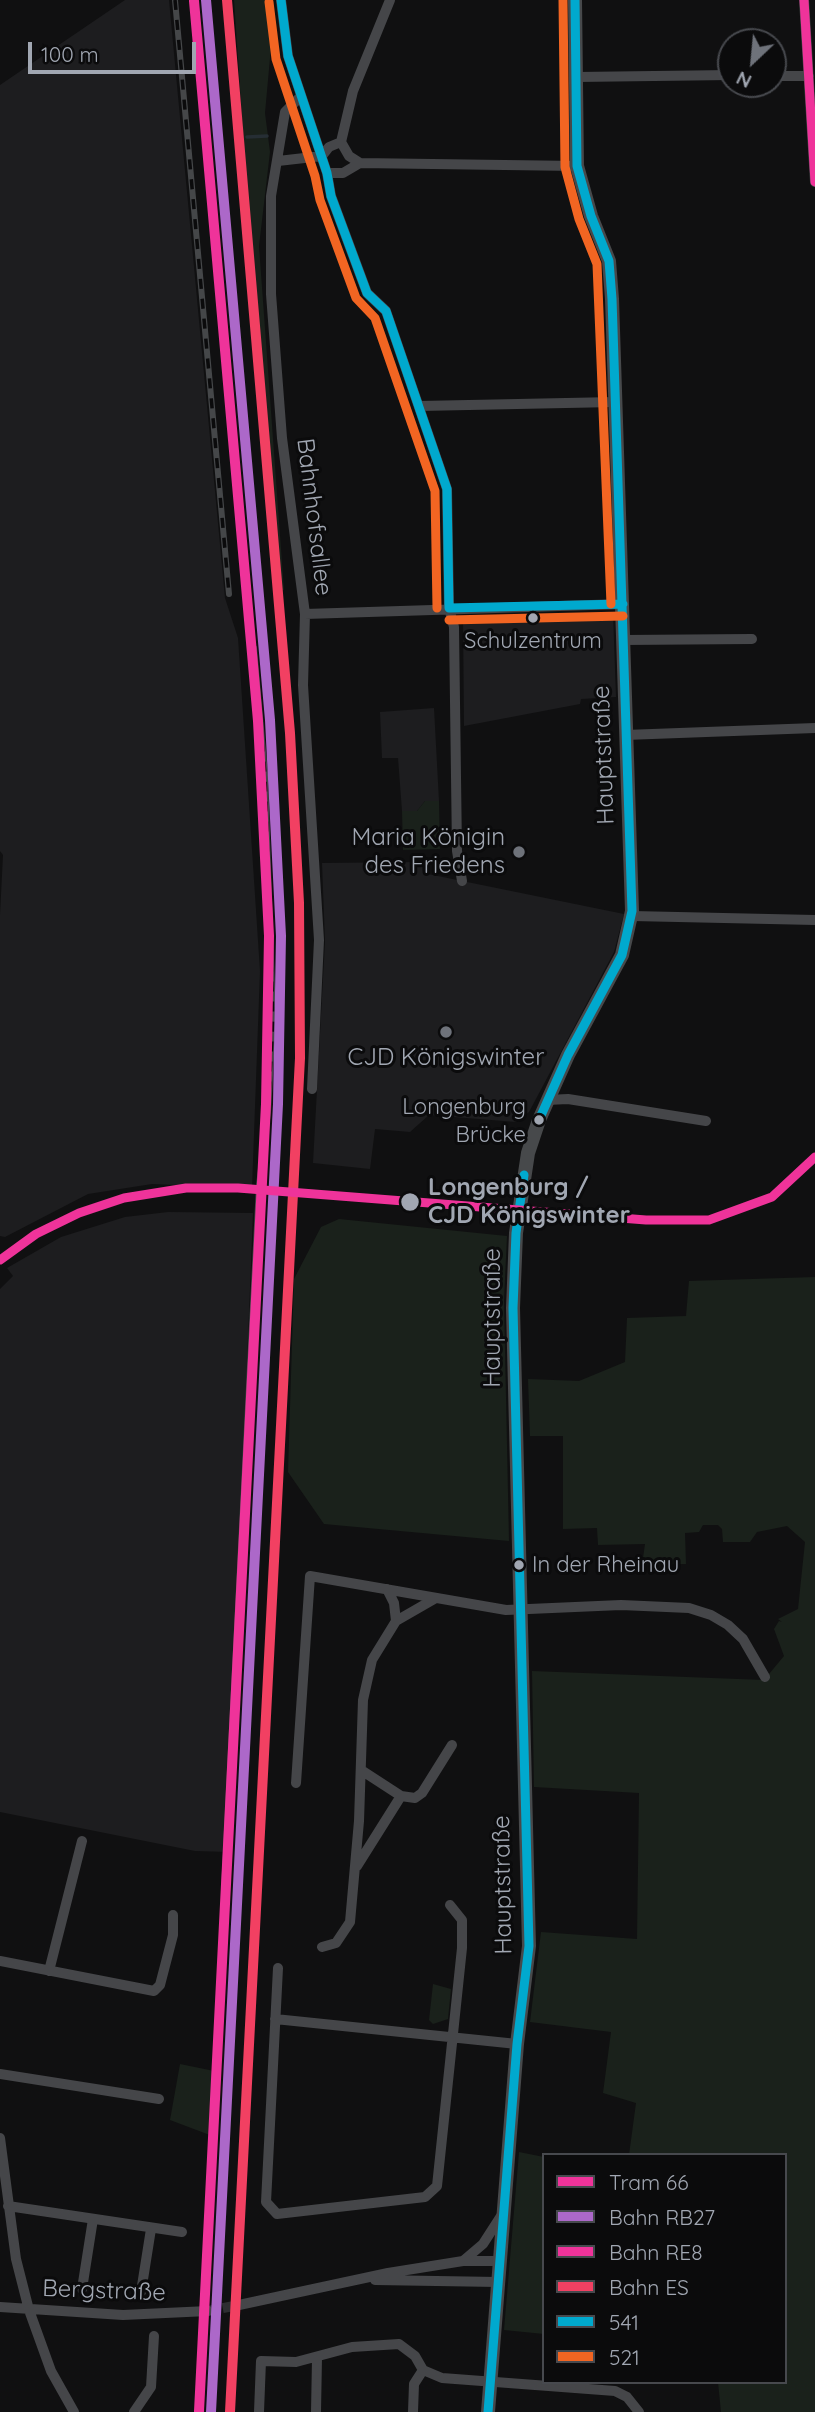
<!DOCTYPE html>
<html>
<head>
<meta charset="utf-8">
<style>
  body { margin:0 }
  #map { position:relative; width:815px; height:2412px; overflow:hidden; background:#101011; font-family:Quicksand,sans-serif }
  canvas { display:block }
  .legend { position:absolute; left:542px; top:2153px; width:245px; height:231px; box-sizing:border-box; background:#0b0b0c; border:2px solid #47494e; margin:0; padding:9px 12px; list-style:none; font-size:21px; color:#a1a7b2 }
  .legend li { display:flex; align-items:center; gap:14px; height:35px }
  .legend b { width:35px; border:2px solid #47494e }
  .north { position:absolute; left:717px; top:28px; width:70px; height:70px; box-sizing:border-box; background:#0b0b0c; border:2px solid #47494e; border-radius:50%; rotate:206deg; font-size:19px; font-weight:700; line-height:28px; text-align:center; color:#a1a7b2 }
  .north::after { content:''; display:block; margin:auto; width:24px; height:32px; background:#6e727a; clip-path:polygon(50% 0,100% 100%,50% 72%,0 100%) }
  .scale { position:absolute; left:28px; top:42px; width:168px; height:32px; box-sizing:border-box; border:4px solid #a1a7b2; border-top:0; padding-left:9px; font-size:21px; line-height:24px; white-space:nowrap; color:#a1a7b2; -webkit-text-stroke:5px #0b0b0c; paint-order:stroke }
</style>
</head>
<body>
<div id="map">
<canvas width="815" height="2412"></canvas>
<ul class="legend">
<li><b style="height:9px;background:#ef339a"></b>Tram 66</li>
<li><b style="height:9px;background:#ac68c9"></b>Bahn RB27</li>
<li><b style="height:9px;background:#ef339a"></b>Bahn RE8</li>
<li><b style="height:9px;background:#f24062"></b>Bahn ES</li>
<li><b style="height:9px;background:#00a9ce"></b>541</li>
<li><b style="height:9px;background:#f26522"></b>521</li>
</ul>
<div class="north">N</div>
<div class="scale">100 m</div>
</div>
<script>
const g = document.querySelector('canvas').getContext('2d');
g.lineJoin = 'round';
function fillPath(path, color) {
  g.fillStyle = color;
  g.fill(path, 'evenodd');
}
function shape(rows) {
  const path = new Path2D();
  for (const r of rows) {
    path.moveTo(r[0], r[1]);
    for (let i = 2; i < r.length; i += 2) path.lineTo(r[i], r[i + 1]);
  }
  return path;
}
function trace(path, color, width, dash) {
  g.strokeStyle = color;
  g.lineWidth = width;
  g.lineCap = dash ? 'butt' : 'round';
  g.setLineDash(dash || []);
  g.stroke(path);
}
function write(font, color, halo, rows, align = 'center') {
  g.font = font + ' Quicksand,sans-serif';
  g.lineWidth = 6;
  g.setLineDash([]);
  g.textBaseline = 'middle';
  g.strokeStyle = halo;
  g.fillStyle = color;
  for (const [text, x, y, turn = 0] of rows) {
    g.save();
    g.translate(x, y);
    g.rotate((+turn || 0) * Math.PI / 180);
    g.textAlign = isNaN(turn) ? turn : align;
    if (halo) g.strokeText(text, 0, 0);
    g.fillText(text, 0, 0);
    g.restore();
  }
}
fillPath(shape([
  [125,0,169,0,225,598,238,638,260,971,252,1188,152,1184,88,1194,5,1237,0,1236,0,915,3,855,0,851,0,85],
  [613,613,616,697,581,699,580,704,464,726,463,617],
  [434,708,439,801,425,801,417,811,402,811,398,758,382,758,380,712],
  [422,862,423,873,624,914,614,952,529,1112,516,1122,429,1115,410,1132,375,1129,370,1169,313,1163,325,942,322,863],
  [168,1212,253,1213,247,1363,255,1365,229,1852,195,1851,0,1812,0,1289,13,1276,7,1268,61,1237,125,1217]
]), '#1d1d1f');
fillPath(shape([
  [234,0,270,0,273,25,265,113,270,152,259,246,284,590,274,592,253,354,245,162],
  [425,801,439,801,440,849,403,850,402,811,417,811],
  [339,1219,507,1236,504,1301,509,1541,324,1524,288,1472,294,1279,321,1227],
  [815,1277,815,2412,721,2412,718,2382,785,2382,785,2155,629,2155,636,2103,603,2093,611,2032,530,2022,541,1932,637,1939,639,1793,534,1787,532,1671,764,1680,784,1656,774,1629,779,1621,782,1622,778,1619,798,1609,805,1542,787,1526,757,1532,750,1542,723,1542,722,1529,718,1525,703,1525,699,1532,685,1533,686,1564,642,1565,645,1544,598,1545,597,1528,563,1529,563,1436,530,1436,528,1379,579,1381,625,1362,627,1318,686,1316,689,1281],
  [433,1984,451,1989,448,2019,433,2024,429,2020],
  [180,2064,219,2072,215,2137,170,2120],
  [519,2152,544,2157,544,2334,504,2330]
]), '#1a211b');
trace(shape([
  [247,137,267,136]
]), '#262e34', 3.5);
trace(shape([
  [208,2311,239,2305]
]), '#2d2e31', 10, [10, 5]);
trace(shape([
  [281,0,288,56,327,173,331,196,367,293,386,311,447,489,449,608,454,627,457,851,462,881],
  [804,0,815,182],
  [773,76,809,76],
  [577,77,731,75],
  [301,96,285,112,271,196,271,294,282,438,305,614,303,685,319,940,312,1089],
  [341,142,349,156,360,163],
  [278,161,322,156,329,147,341,142,353,91,390,0],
  [327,173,343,173,360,163,577,166],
  [420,406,615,402],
  [305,614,623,604],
  [623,640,752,639],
  [625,735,815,728],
  [632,916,815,920],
  [547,1100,568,1099,706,1121],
  [387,1589,394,1603,396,1621],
  [296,1783,310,1576,506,1610,621,1605,689,1608,711,1615,728,1625,743,1639,765,1677],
  [401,1796,415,1798,422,1793,452,1745],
  [357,1866,401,1796,361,1770],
  [322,1947,336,1943,350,1922,359,1821,363,1700,372,1660,396,1621,436,1598],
  [0,1961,154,1991,160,1985,173,1935,173,1915],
  [278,1968,266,2202,277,2214,425,2197,437,2186,462,1948,462,1920,450,1905],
  [49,1971,82,1841],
  [275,2019,517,2044],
  [0,2074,159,2099],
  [0,2138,16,2259,29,2310,51,2371,74,2412],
  [8,2206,182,2232],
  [463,2261,483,2244,503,2213],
  [375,2280,498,2282],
  [82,2289,93,2219],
  [141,2292,151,2229],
  [239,2305,388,2273,463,2261,500,2261],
  [0,2307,123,2315,208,2311],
  [134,2412,151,2387,154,2336],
  [259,2412,261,2361,296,2362,352,2347,399,2344,415,2356,423,2370,442,2378,615,2391,627,2397,639,2412],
  [316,2412,317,2358],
  [413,2412,414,2384,423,2370]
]), '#454649', 10);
trace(shape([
  [488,2412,517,2044,529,1946,513,1308,516,1233,528,1153,539,1120,568,1055,622,955,632,911,612,299,609,261,591,216,577,166,575,0]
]), '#47494b', 14);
const rail = shape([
  [175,0,229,594],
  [224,1890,259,1185,268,1112,273,1020,265,775,254,648]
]);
trace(rail, '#454749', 6);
trace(rail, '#0b0b0c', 3.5, [10]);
trace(shape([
  [281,0,288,56,327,173,331,196,367,293,386,311,447,489,449,608,623,604],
  [539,1120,568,1055,622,955,632,911,612,299,609,261,591,216,577,166,575,0],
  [488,2412,517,2044,529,1946,513,1308,516,1233,524,1175]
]), '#00a9ce', 9);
trace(shape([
  [563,0,565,167,579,219,597,264,611,604],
  [269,2,276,59,315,176,320,200,356,298,375,318,435,491,437,608],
  [449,620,623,616]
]), '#f26522', 9);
trace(shape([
  [206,0,270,720,281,936,278,1104,211,2412]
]), '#ac68c9', 10);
trace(shape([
  [194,1,258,721,269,936,266,1104,199,2411]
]), '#ef339a', 10);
trace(shape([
  [227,0,290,733,299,903,300,1058,230,2412]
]), '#f24062', 10);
trace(shape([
  [804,0,815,182],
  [0,1260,36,1234,79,1213,124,1198,186,1188,238,1188,646,1220,709,1220,772,1197,815,1157]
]), '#ef339a', 9);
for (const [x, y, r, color] of [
  [533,618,6,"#a1a7b2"],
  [519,852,7,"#6e727a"],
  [446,1032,7,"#6e727a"],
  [539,1120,6,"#a1a7b2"],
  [410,1202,10,"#a1a7b2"],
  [519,1565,6,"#a1a7b2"]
]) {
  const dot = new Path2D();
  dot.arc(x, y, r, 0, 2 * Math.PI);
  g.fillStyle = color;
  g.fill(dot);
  trace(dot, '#0b0b0c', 2.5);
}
write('22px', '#a1a7b2', '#0b0b0c', [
  ["Schulzentrum",533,641],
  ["Longenburg",526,1107,"right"],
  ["Brücke",526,1135,"right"],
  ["In der Rheinau",532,1565,"left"]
]);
write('24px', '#a1a7b2', '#0b0b0c', [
  ["Bahnhofsallee",314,517,83],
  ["Hauptstraße",604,755,-92],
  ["Hauptstraße",493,1318,-90],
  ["Hauptstraße",503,1885,-91],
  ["Bergstraße",104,2291,2]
]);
write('24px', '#a1a7b2', '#0b0b0c', [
  ["Maria Königin",505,838],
  ["des Friedens",505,866],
  ["CJD Königswinter",446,1058,"center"]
], 'right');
write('bold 24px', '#a1a7b2', '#0b0b0c', [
  ["Longenburg /",428,1188],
  ["CJD Königswinter",428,1216]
], 'left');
</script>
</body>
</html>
